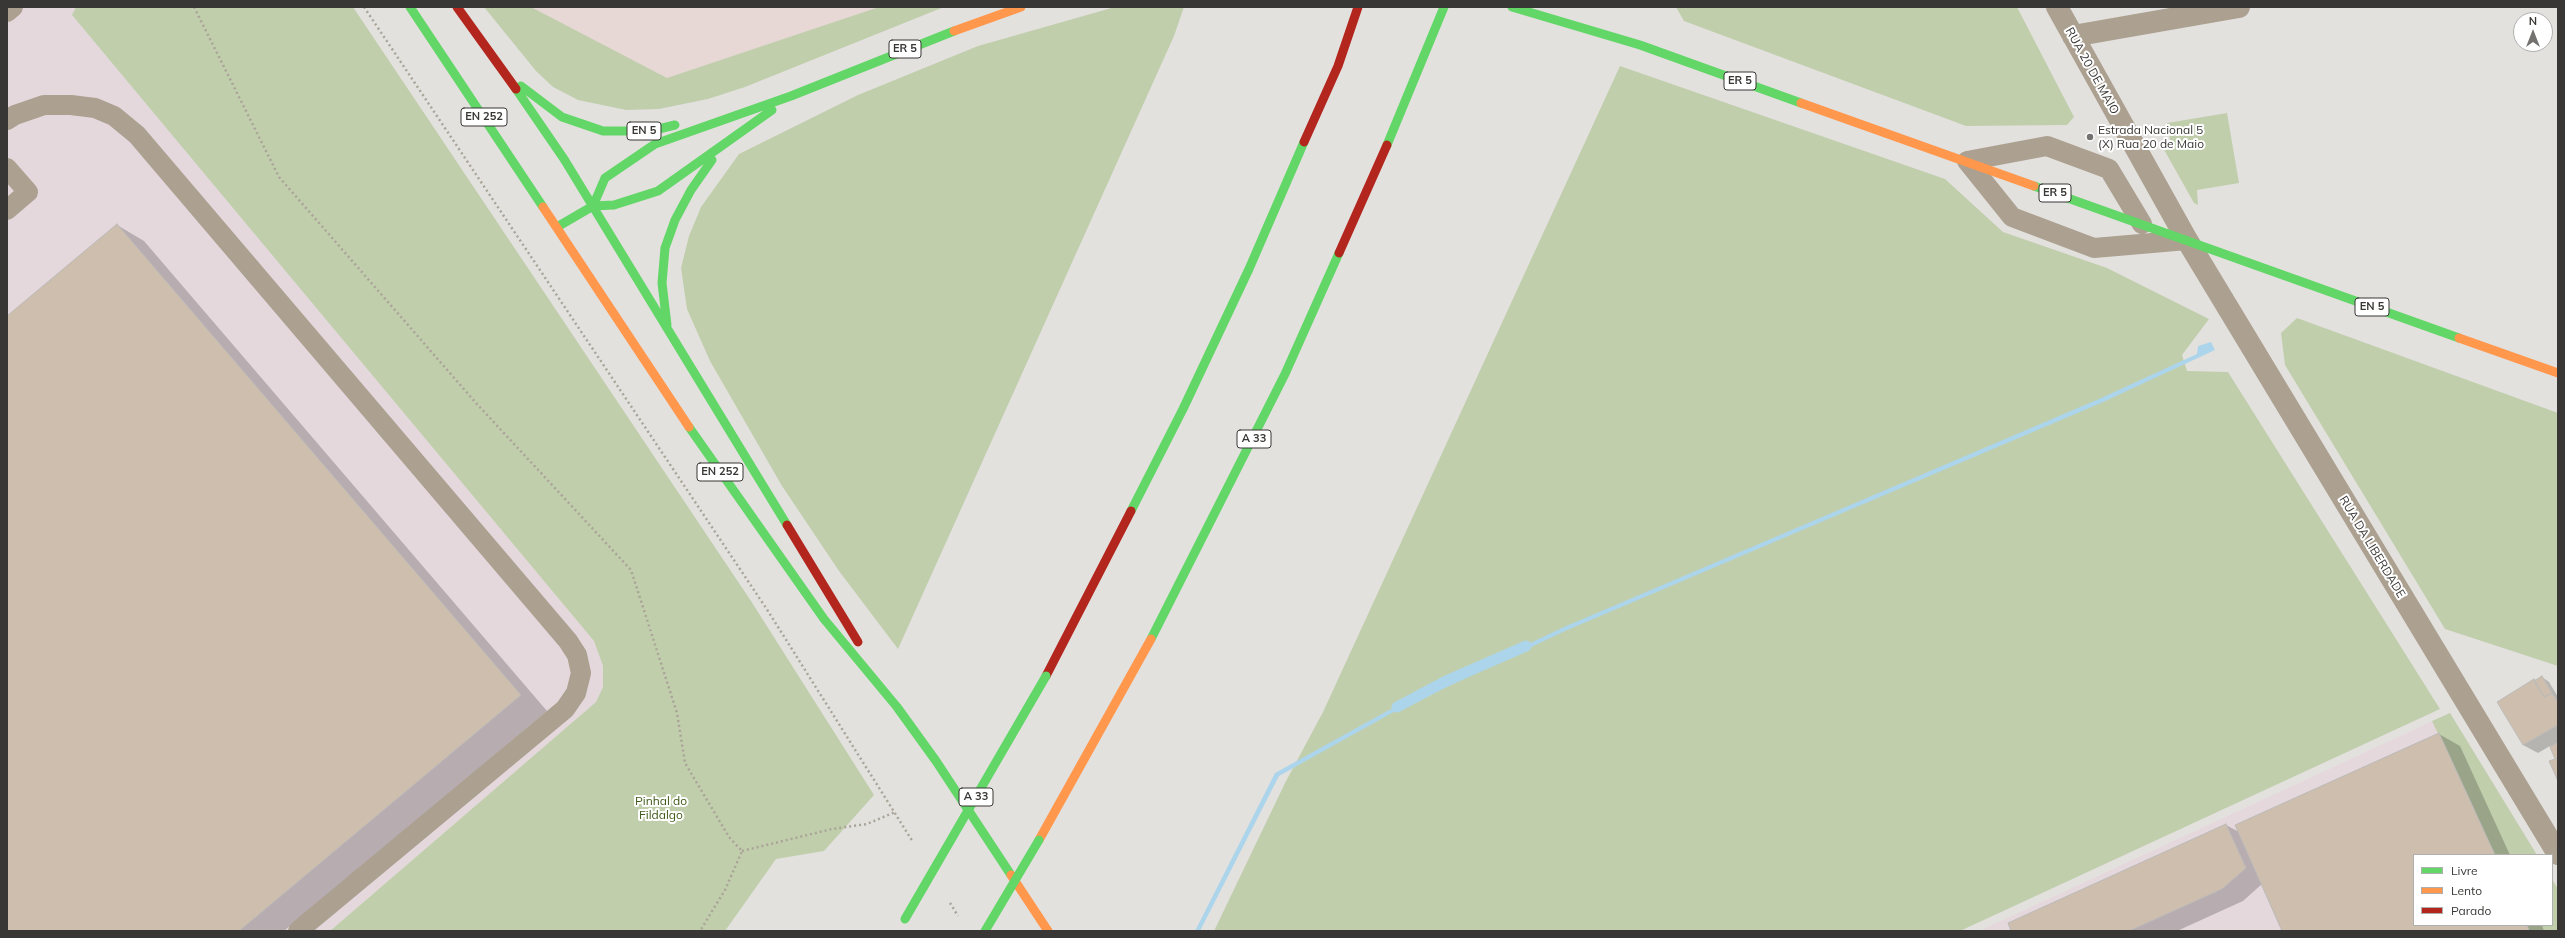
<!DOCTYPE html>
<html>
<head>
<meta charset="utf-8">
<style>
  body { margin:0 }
  #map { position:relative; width:2565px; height:938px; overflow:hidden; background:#e3e1de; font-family:Mulish,sans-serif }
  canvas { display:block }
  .frame { position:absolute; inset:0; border:8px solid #383735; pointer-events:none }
  .legend { position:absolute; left:2413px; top:854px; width:140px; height:72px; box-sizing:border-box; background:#fff; border:1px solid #afafae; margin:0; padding:5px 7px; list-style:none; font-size:12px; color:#383735 }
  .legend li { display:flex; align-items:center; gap:8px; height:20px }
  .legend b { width:20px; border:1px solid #afafae }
  .north { position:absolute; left:2513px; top:12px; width:40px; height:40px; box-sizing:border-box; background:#fff; border:1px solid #afafae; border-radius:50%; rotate:0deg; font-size:11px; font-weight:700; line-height:16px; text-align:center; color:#383735 }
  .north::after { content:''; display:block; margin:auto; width:14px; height:18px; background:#747270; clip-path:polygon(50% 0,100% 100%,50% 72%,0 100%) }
</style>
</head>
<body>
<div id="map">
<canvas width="2565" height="938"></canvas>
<div class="frame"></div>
<ul class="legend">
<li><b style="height:5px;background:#63d668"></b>Livre</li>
<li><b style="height:5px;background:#ff974d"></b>Lento</li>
<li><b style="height:5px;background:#b3261e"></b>Parado</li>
</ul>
<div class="north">N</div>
</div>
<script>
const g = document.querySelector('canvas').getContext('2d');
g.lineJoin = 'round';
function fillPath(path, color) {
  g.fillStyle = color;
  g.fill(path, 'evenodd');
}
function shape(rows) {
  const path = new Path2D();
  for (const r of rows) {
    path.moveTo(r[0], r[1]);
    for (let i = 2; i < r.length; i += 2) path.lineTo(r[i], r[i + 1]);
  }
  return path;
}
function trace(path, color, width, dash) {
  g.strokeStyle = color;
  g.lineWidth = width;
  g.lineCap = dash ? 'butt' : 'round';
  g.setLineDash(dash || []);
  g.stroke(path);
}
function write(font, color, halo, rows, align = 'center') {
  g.font = font + ' Mulish,sans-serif';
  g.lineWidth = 4;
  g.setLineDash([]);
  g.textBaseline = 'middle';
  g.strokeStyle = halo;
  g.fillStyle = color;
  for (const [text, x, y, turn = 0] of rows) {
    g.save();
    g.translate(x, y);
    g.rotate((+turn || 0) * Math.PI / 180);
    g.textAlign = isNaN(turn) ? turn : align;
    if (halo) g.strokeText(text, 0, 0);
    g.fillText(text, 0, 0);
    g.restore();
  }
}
fillPath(shape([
  [530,7,881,7,667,79]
]), '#e7d8d6');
fillPath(shape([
  [7,7,76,7,72,15,594,641,603,666,603,687,596,702,330,931,7,931],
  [2450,713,2537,855,2414,855,2414,925,2552,925,2552,879,2558,889,2558,931,1979,931]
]), '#e5d8dd');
fillPath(shape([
  [76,7,353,7,751,601,874,795,824,851,776,859,725,931,330,931,596,702,603,687,603,666,594,641,72,15],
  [484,7,531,7,667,78,879,7,944,7,745,87,708,99,659,109,626,110,578,100,553,87,536,71],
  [1115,7,1184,7,1174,36,898,649,839,571,782,486,710,361,687,309,681,268,689,236,701,207,739,154,858,95,978,46],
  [1676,7,2017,7,2074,117,2067,125,1966,126,1684,21],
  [1620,66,1945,179,2003,232,2107,268,2209,319,2182,355,2187,371,2228,372,2440,709,1960,931,1214,931,1285,783,1323,712],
  [2227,113,2239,183,2197,190,2198,205,2194,203,2162,146,2171,144,2167,123],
  [2297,318,2558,413,2558,666,2445,629,2285,365,2281,333],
  [2450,713,2537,855,2495,855,2432,721],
  [2552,879,2558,889,2558,931,2529,931,2527,925,2552,925]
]), '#c0ceac');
fillPath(shape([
  [2211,342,2215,350,2101,403,1565,631,1390,714,1279,776,1200,931,1195,931,1275,773,1389,710,1564,627,2099,399,2197,354,2198,346]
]), '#acd5ec');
fillPath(shape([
  [117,225,144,241,547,711,284,931,7,931,7,317],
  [2542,677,2549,682,2558,697,2558,779,2556,759,2550,746,2538,753,2523,745,2535,681],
  [2439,734,2460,746,2510,855,2414,855,2414,925,2542,925,2544,931,2283,931,2262,884,2243,901,2177,931,2012,931,2226,825,2239,832]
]), '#0003');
trace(shape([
  [1397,707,1446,681,1526,646]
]), '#acd5ec', 11);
const building = shape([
  [117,224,521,695,239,931,7,931,7,316,117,224],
  [2542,676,2552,693,2544,697,2534,681,2542,676],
  [2534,679,2544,697,2552,693,2558,702,2558,725,2523,745,2497,702,2534,679],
  [2439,733,2495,855,2414,855,2414,925,2527,925,2529,931,2282,931,2235,825,2439,733],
  [2558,742,2558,758,2555,759,2550,747,2558,742],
  [2558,758,2558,781,2549,761,2558,758],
  [2226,824,2246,868,2222,889,2129,931,2011,931,2008,923,2226,824]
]);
fillPath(building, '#cdbeae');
trace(building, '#bcbbb9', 1);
trace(shape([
  [194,7,279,177,476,403,631,570,677,713,685,763,729,837,742,851,725,890,700,931],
  [364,7,768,611,913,842],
  [742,851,832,829,867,824,895,812],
  [950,903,958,916]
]), '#aaa398', 2.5, [2, 3]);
trace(shape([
  [7,12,13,7],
  [7,120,15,115,44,105,71,105,95,108,114,116,137,135,568,641,577,655,581,673,576,693,565,709,298,931],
  [7,168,28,192,7,210],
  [2142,224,2109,169,2047,146,1967,161,2012,217,2094,248,2187,240]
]), '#aca090', 20);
trace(shape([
  [2057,7,2187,240,2558,854],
  [2073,36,2239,7]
]), '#aca090', 22);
trace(shape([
  [410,7,543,207],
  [1512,7,1640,45,1801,103],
  [521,86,562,117,603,131,650,131,675,125],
  [516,89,564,159,787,525],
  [1387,145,1444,7],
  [2034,186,2459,338],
  [593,206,605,178,655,144,791,96,954,31],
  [557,227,593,206,614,205,658,191,772,110],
  [667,325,662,283,665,248,675,220,691,190,712,160],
  [689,427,824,619,897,707,936,761,1011,875],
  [1131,511,1183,409,1249,269,1304,142],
  [1151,639,1285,374,1339,253]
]), '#63d668', 9);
trace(shape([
  [954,31,1021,7],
  [1801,103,2034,186],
  [543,207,689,427],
  [2459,338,2558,373],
  [1039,840,1151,639],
  [1011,875,1048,931]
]), '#ff974d', 9);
trace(shape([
  [457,7,516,89],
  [1304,142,1338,66,1358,7],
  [1339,253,1387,145],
  [787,525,858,642],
  [1046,676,1131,511]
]), '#b3261e', 9);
trace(shape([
  [905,919,1046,676],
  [985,931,1039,840]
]), '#63d668', 9);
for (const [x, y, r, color] of [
  [2090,137,4,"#747270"]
]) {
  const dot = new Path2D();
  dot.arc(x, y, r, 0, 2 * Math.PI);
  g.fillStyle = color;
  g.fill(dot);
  trace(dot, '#fff', 1.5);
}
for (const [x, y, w] of [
  [905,49,32],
  [1740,81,32],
  [484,117,46],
  [644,131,34],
  [2055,193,32],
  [2372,307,34],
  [1254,439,34],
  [720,472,46],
  [976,797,34]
]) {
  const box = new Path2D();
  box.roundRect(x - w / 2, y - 9, w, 18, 3);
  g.fillStyle = '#fff';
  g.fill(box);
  trace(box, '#383735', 1);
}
write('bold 11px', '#383735', null, [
  ["ER 5",905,49],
  ["ER 5",1740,81],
  ["EN 252",484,117],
  ["EN 5",644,131],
  ["ER 5",2055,193],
  ["EN 5",2372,307],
  ["A 33",1254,439],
  ["EN 252",720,472],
  ["A 33",976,797]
]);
write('12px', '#383735', '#fff', [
  ["RUA 20 DE MAIO",2092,71,61],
  ["RUA DA LIBERDADE",2372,547,59]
]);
write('12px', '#383735', '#fff', [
  ["Estrada Nacional 5",2098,130],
  ["(X) Rua 20 de Maio",2098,144]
], 'left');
write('12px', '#415a1a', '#fff', [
  ["Pinhal do",661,801],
  ["Fildalgo",661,815]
]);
</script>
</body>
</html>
